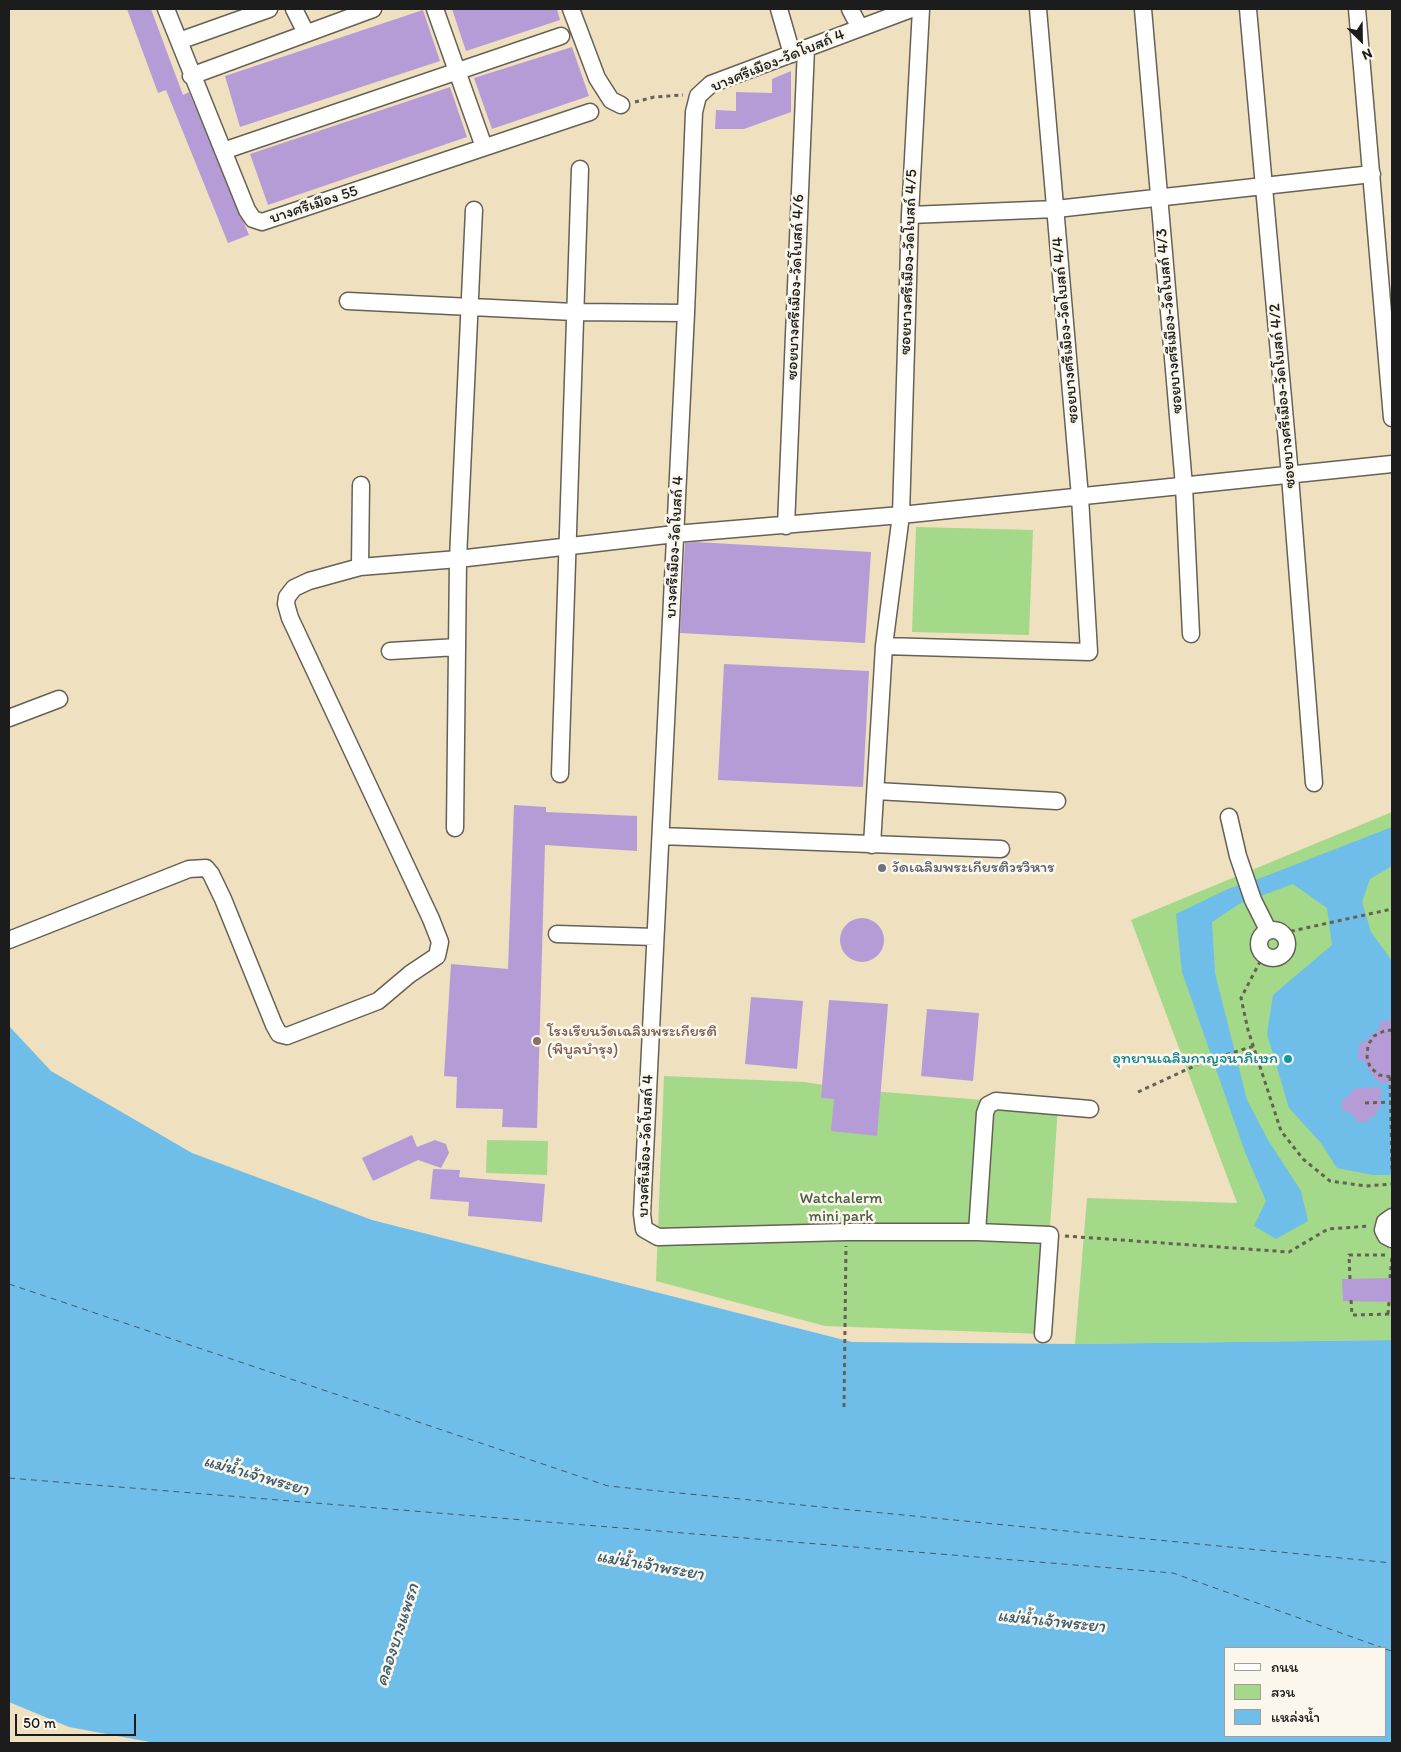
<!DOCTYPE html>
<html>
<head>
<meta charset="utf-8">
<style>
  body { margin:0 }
  #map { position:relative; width:1401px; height:1752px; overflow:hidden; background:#efe0c0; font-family:Itim,"Playpen Sans Thai",sans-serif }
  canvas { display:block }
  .frame { position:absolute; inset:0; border:10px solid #1c1c1c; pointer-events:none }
  .legend { position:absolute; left:1224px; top:1647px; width:162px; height:90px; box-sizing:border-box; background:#fbf7ec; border:1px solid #a29f99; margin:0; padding:6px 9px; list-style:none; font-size:15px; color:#1c1c1c }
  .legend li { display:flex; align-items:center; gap:10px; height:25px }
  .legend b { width:25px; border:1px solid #a29f99 }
  .north { position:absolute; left:1336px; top:15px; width:50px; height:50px; -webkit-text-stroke:4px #fbf7ec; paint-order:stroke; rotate:157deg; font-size:14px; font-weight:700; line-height:20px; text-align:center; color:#1c1c1c }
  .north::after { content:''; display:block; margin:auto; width:18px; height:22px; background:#1c1c1c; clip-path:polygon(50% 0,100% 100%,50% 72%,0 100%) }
  .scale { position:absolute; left:15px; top:1714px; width:121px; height:22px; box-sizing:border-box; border:2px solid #1c1c1c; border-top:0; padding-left:6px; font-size:15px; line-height:18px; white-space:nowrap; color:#1c1c1c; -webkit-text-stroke:4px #fbf7ec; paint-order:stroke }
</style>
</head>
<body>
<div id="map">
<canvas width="1401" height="1752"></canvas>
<div class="frame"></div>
<ul class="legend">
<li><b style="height:6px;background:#fff"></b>ถนน</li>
<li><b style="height:14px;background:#a3d989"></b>สวน</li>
<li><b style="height:14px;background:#6fbde9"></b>แหล่งน้ำ</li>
</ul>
<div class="north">N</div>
<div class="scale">50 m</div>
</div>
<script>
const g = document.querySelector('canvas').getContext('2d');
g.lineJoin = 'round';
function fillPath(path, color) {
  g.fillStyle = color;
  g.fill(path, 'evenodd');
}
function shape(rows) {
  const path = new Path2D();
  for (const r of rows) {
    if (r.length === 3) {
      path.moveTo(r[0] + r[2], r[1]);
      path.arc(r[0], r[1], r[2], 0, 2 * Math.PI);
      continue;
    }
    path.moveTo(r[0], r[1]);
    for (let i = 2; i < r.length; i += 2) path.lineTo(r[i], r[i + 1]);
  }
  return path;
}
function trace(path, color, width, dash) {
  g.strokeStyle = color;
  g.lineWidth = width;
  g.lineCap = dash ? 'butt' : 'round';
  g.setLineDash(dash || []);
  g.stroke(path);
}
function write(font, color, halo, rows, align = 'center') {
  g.font = font + ' Itim,"Playpen Sans Thai",sans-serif';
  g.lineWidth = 5;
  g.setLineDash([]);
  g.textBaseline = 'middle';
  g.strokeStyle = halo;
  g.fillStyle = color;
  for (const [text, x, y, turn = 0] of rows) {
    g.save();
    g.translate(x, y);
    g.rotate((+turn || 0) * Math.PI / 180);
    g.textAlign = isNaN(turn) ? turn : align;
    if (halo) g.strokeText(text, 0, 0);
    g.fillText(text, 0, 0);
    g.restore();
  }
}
fillPath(shape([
  [916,527,1033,530,1029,635,912,632],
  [1392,812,1392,1340,1075,1344,1087,1198,1237,1203,1131,920],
  [664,1076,804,1082,858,1090,1058,1106,1043,1334,825,1326,656,1281],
  [487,1140,548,1141,547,1175,486,1173]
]), '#a3d989');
fillPath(shape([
  [1392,827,1392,866,1370,879,1362,902,1371,932,1392,961,1392,1175,1373,1175,1337,1168,1321,1143,1289,1108,1267,1034,1273,995,1332,945,1327,908,1293,884,1239,904,1212,922,1215,973,1247,1100,1268,1140,1301,1191,1308,1221,1276,1239,1254,1226,1266,1201,1245,1152,1182,972,1176,914,1230,888,1266,876],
  [9,1026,51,1071,192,1153,372,1220,852,1342,1075,1344,1392,1340,1392,1743,155,1743,69,1727,9,1702],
  [1225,1648,1385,1648,1385,1736,1225,1736]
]), '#6fbde9');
trace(shape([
  [9,1284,608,1486,1392,1563],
  [9,1478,1173,1573,1383,1648],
  [1385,1649,1392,1651]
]), '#3d5c6e', 1, [6, 5]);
fillPath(shape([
  [127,9,151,9,183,95,189,92,249,235,228,243,166,90,158,93],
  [452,9,557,9,560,20,466,51],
  [423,10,440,61,240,127,225,76],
  [572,47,589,96,492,129,474,78],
  [791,71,791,112,744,129,715,129,716,110,736,111,736,92,772,93,772,79],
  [450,87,467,137,268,205,250,154],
  [696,542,871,552,865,643,680,633,685,543],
  [724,664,869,671,863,787,718,780],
  [514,805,546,807,546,812,637,816,637,851,545,845,537,1128,502,1127,503,1109,456,1108,457,1077,444,1076,451,964,508,969],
  [862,940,22],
  [751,997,803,1001,797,1069,745,1064],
  [829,1000,888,1004,877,1136,831,1131,834,1099,821,1098],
  [927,1009,979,1013,973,1081,921,1076],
  [1380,1021,1392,1021,1392,1083,1379,1083,1367,1068,1365,1060,1358,1060,1359,1043,1363,1043,1379,1029],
  [1381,1087,1380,1109,1377,1110,1375,1116,1369,1118,1369,1122,1356,1122,1356,1118,1347,1111,1342,1110,1342,1099,1347,1098,1355,1088],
  [412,1135,417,1147,435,1140,446,1144,449,1153,441,1168,418,1160,373,1181,362,1158],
  [433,1169,460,1170,459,1177,545,1184,542,1222,468,1216,469,1202,430,1199],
  [1392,1278,1392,1302,1343,1301,1342,1279]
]), '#b69cd7');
const minor = shape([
  [166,9,247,210,253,219,262,222,590,112],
  [294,9,306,33],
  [435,9,484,147],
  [571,9,597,78,611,100,621,105],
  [779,9,792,54],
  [850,9,860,28],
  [911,9,711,84,698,96,694,112,686,313,642,1214,644,1229,658,1237,846,1232,977,1232,1050,1235,1043,1334],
  [1143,9,1184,486,1191,634],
  [1248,9,1290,476,1314,783],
  [1357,9,1392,418],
  [179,41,269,9],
  [191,76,373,9],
  [223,151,561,36],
  [910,215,1056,209,1372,174],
  [348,301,574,312,686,313],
  [786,526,806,48],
  [360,567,361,485],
  [884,646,1089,652,1080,497,1038,9],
  [390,651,457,647],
  [9,718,59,699],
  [560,774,580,169],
  [876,791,1057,801],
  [1229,817,1238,856,1253,900,1268,930],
  [455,828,458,559,474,210],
  [661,836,1001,849],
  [872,845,884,646,901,515,910,215,921,9],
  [1273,944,14],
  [557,934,655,937],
  [9,940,189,869,206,868,211,874,223,899,274,1025,279,1034,287,1036,378,1001,410,974,437,956,440,942,431,919,290,618,286,604,287,597,294,588,309,581,360,567,458,559,675,534,901,515,1392,464],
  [1392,1217,1385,1222,1383,1230,1386,1236,1392,1239],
  [977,1232,985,1113,988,1105,996,1101,1090,1109]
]);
trace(minor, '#666155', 19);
trace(shape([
  [635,102,654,97,683,95],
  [1283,933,1392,909],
  [1264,954,1241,998,1248,1030,1281,1131,1303,1159,1330,1181,1366,1186,1392,1184],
  [1392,1030,1384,1031,1374,1036,1368,1045,1367,1057,1370,1067,1379,1075,1392,1077],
  [1390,1077,1392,1171],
  [1138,1092,1203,1062,1254,1046],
  [1365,1103,1392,1102],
  [1065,1236,1289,1252,1328,1229,1370,1226],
  [1390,1278,1392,1256],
  [1350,1279,1349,1255,1387,1255],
  [1351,1300,1352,1315,1392,1314],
  [1388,1314,1389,1302],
  [844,1407,846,1246]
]), '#666155', 3, [4, 4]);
trace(minor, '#fff', 16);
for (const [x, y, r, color] of [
  [882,868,5,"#6b7280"],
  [537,1041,5,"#8d6e63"],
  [1288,1059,5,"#0f9aa8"]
]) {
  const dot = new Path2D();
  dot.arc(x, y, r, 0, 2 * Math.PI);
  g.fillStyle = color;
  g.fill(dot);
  trace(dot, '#fbf7ec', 2);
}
write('16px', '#1c1c1c', '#fbf7ec', [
  ["บางศรีเมือง-วัดโบสถ์ 4",778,61,-22],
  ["บางศรีเมือง 55",314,205,-18],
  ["ซอยบางศรีเมือง-วัดโบสถ์ 4/5",909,262,-88],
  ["ซอยบางศรีเมือง-วัดโบสถ์ 4/6",796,287,-88],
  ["ซอยบางศรีเมือง-วัดโบสถ์ 4/3",1170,321,-95],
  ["ซอยบางศรีเมือง-วัดโบสถ์ 4/4",1066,330,-95],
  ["ซอยบางศรีเมือง-วัดโบสถ์ 4/2",1283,396,-95],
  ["บางศรีเมือง-วัดโบสถ์ 4",675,547,-87],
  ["บางศรีเมือง-วัดโบสถ์ 4",646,1146,-88]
]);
write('16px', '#5b616d', '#fbf7ec', [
  ["วัดเฉลิมพระเกียรติวรวิหาร",892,868]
], 'left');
write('16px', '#785e54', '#fbf7ec', [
  ["โรงเรียนวัดเฉลิมพระเกียรติ",547,1032],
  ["(พิบูลบำรุง)",547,1050]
], 'left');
write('16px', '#0d838f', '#fbf7ec', [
  ["อุทยานเฉลิมกาญจนาภิเษก",1278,1059]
], 'right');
write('16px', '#4b5e42', '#fbf7ec', [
  ["Watchalerm",841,1199],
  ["mini park",841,1217]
]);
write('italic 18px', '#3d5c6e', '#fbf7ec', [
  ["แม่น้ำเจ้าพระยา",256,1476,16],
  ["แม่น้ำเจ้าพระยา",650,1566,10],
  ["แม่น้ำเจ้าพระยา",1051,1622,6],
  ["คลองบางแพรก",398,1635,-72]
]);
</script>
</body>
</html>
